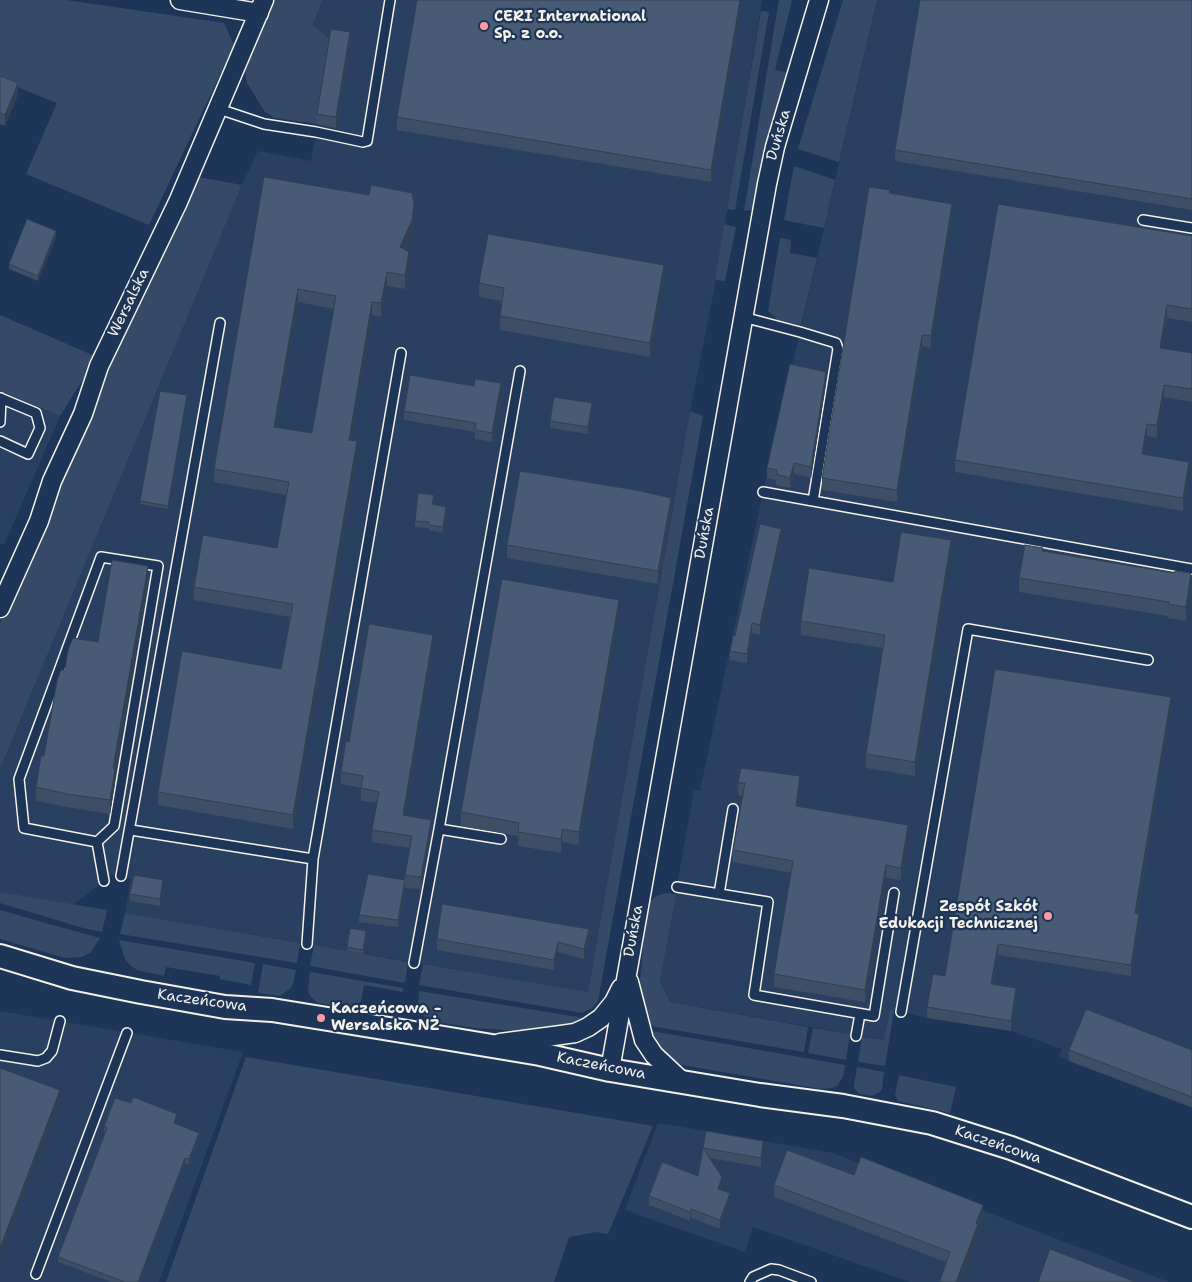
<!DOCTYPE html>
<html>
<head>
<meta charset="utf-8">
<style>
  body { margin:0 }
  canvas { display:block; background:#1d3557 }
</style>
</head>
<body>
<canvas width="1192" height="1282"></canvas>
<script>
const g = document.querySelector('canvas').getContext('2d');
g.lineJoin = 'round';
function fillPath(path, color) {
  g.fillStyle = color;
  g.fill(path, 'evenodd');
}
function shape(rows) {
  const path = new Path2D();
  for (const r of rows) {
    path.moveTo(r[0], r[1]);
    for (let i = 2; i < r.length; i += 2) path.lineTo(r[i], r[i + 1]);
  }
  return path;
}
function trace(path, color, width, dash) {
  g.strokeStyle = color;
  g.lineWidth = width;
  g.lineCap = dash ? 'butt' : 'round';
  g.setLineDash(dash || []);
  g.stroke(path);
}
function write(font, color, halo, rows, align = 'center') {
  g.font = font + ' "Shantell Sans",sans-serif';
  g.lineWidth = 4.5;
  g.setLineDash([]);
  g.textBaseline = 'middle';
  g.strokeStyle = halo;
  g.fillStyle = color;
  for (const [text, x, y, turn = 0] of rows) {
    g.save();
    g.translate(x, y);
    g.rotate((+turn || 0) * Math.PI / 180);
    g.textAlign = isNaN(turn) ? turn : align;
    if (halo) g.strokeText(text, 0, 0);
    g.fillText(text, 0, 0);
    g.restore();
  }
}
fillPath(shape([
  [322,0,762,0,714,290,690,411,588,992,125,913,131,879,121,876,112,875,73,905,0,892,0,769,242,185,258,151,311,161,331,40,313,25],
  [453,392,486,434,446,427],
  [877,0,1192,0,1192,1108,1069,1061,1059,1056,1062,1049,1011,1031,927,1018,890,1009,884,1040,670,1002,660,981,694,790,700,791,763,492],
  [0,391,60,416,4,545,0,543],
  [0,1011,243,1052,159,1282,0,1282],
  [658,1123,833,1153,1169,1282,910,1282,753,1227,745,1252,625,1210]
]), '#2a4060');
fillPath(shape([
  [0,0,66,0,224,23,234,45,149,225,26,174,57,103,0,80],
  [274,0,322,0,313,25,331,40,317,124,275,118,265,112,247,83,245,72],
  [779,0,792,0,775,70,788,73,762,164,754,210,744,211],
  [843,0,877,0,839,162,798,149],
  [761,11,769,12,735,210,727,209],
  [794,166,835,180,824,228,784,220],
  [198,177,242,185,0,769,0,623,24,572,112,355,135,312],
  [724,224,736,227,725,281,715,280],
  [780,238,791,240,790,253,817,258,801,325,778,320,768,311],
  [0,315,97,357,60,416,0,391],
  [690,411,703,416,598,1001,592,1008,582,1013,419,985,423,964,588,992],
  [0,892,107,910,102,932,83,928,0,903],
  [666,893,676,894,660,981,670,1002,808,1027,804,1052,645,1025,641,1005,640,980,645,927,649,902,657,896],
  [0,910,60,927,100,938,91,952,82,957,65,958,0,939],
  [125,913,300,943,297,963,120,934],
  [119,940,255,963,251,985,220,979,220,976,166,967,164,976,137,970,130,965,125,959],
  [314,945,408,962,405,983,310,966],
  [263,964,296,970,293,984,290,989,280,996,258,993],
  [310,972,403,988,403,992,364,985,361,1001,356,1009,318,1003,311,997,308,991],
  [419,991,590,1019,579,1026,549,1031,519,1031,475,1028,430,1021,423,1015,418,1006],
  [890,1009,894,1010,885,1066,858,1062,862,1037,884,1040],
  [813,1028,850,1034,846,1060,808,1053],
  [646,1030,845,1065,843,1077,837,1086,832,1088,821,1089,682,1065,669,1059,661,1053],
  [246,1057,653,1126,608,1234,596,1232,569,1237,554,1282,166,1282],
  [857,1067,884,1072,882,1089,880,1092,872,1096,860,1094,855,1090,854,1086],
  [899,1075,956,1087,950,1113,898,1101,895,1094]
]), '#354a67');
const service = shape([
  [219,109,264,124,316,132,363,142,367,141,390,0],
  [1143,220,1192,228],
  [743,317,800,332,836,343,838,349,813,501],
  [0,398,36,413,40,428,28,454,0,441],
  [0,422,1,398],
  [763,492,1192,569],
  [131,830,313,859,401,353],
  [501,839,439,829,520,371],
  [97,842,24,828,19,779,101,557,158,566,114,826,97,842,104,881],
  [121,876,220,323],
  [677,887,768,902,754,995,874,1016,894,893],
  [719,894,733,809],
  [307,944,313,859],
  [414,963,439,829],
  [901,1012,968,629,1148,660],
  [856,1036,860,1014],
  [0,1055,38,1061,46,1058,52,1051,60,1021],
  [36,1274,127,1033],
  [750,1282,753,1277,771,1269,779,1270,811,1282]
]);
const minor = shape([
  [180,0,259,13],
  [0,608,39,521,52,481,83,414,99,366,178,202,264,0],
  [629,982,644,1040,654,1055,683,1082],
  [500,1043,561,1035,575,1033,588,1027,601,1018,614,1002,621,988],
  [610,1070,767,184,775,147,819,0]
]);
const tertiary = shape([
  [0,956,72,978,141,992,225,1007,272,1010,414,1033,540,1054,610,1070,760,1095,843,1106,932,1123,1011,1148,1192,1217]
]);
trace(service, '#f4f1e8', 12);
trace(minor, '#f4f1e8', 21);
trace(tertiary, '#f4f1e8', 26);
trace(service, '#1d3557', 9);
trace(minor, '#1d3557', 18);
trace(tertiary, '#1d3557', 22);
fillPath(shape([
  [417,0,742,0,711,182,397,130,397,117],
  [1192,0,1192,210,895,161,895,150],
  [350,43,336,128,317,124,317,114],
  [0,76,18,94,5,126,0,124],
  [264,177,414,217,412,234,405,250,409,265,405,289,387,286,381,317,372,315,351,440,357,455,293,829,158,805,158,792,281,669,290,617,194,600,194,587,277,548,286,495,214,482,214,469],
  [298,302,334,309,312,433,276,427],
  [890,194,952,215,931,348,922,346,897,502,822,490,822,478],
  [1192,236,1192,322,1167,318,1162,348,1192,353,1192,402,1164,397,1157,438,1147,436,1144,455,1189,475,1183,511,955,472,955,460],
  [56,237,38,281,9,269,9,264],
  [664,278,650,357,500,330,500,316,502,301,479,297,479,283],
  [826,383,811,478,794,474,790,488,776,485,776,480,767,478,767,468],
  [501,392,492,442,475,439,475,432,404,420,404,411],
  [187,399,168,509,140,504,140,501],
  [592,410,588,434,550,428,550,421],
  [434,501,433,505,446,513,443,533,429,530,429,528,415,527,415,521],
  [671,511,658,584,507,558,507,545],
  [781,538,760,635,752,633,747,663,730,660,730,651,735,636],
  [1043,551,1191,587,1186,621,1168,618,1168,616,1019,592,1019,578],
  [951,554,915,776,866,768,866,754,883,648,801,635,801,621,893,582],
  [148,579,115,769,115,782,110,814,67,807,36,801,36,787,65,670,98,642],
  [619,613,579,845,562,842,561,853,518,846,518,836,461,826,461,812],
  [433,647,405,815,431,833,421,889,405,888,398,927,359,922,359,915,405,880,405,875,410,848,372,842,372,830,377,803,361,801,361,788,341,784,341,772,349,742],
  [1171,708,1137,914,1139,924,1131,976,998,955,993,984,1016,998,1011,1031,927,1018,927,1007,945,976],
  [738,783,800,788,797,807,908,838,901,880,886,878,865,1002,774,987,774,974,791,873,733,862,733,850,742,796,738,795],
  [163,887,160,906,130,901,130,894],
  [366,934,363,954,347,951,347,947],
  [437,939,589,939,584,959,558,952,554,970,437,950],
  [1069,1050,1192,1050,1192,1107,1069,1061],
  [177,1119,175,1124,199,1138,189,1164,185,1163,140,1282,111,1282,58,1262,58,1257,105,1132,104,1132,104,1127],
  [706,1131,763,1150,761,1167,710,1158,722,1186,721,1190,730,1202,720,1229,691,1218,690,1221,649,1205,649,1196,698,1176],
  [854,1175,983,1217,978,1229,978,1235,960,1282,940,1282,946,1262,774,1197,774,1185]
]), '#3e4e64');
fillPath(shape([
  [740,0,742,0,711,182,711,170],
  [350,32,350,43,336,128,336,117],
  [18,83,18,94,5,126,5,115],
  [414,204,414,217,412,234,400,261,400,247],
  [952,204,952,215,931,348,931,336],
  [56,231,56,237,38,281,38,276],
  [409,252,409,265,405,289,405,275],
  [664,265,664,278,650,357,650,343],
  [387,272,387,286,381,317,381,303],
  [298,289,298,302,274,440,274,427],
  [372,302,372,315,349,453,349,440],
  [1167,305,1167,318,1160,360,1160,348],
  [922,335,922,346,897,502,897,490],
  [826,372,826,383,811,478,811,467],
  [501,383,501,392,492,442,492,433],
  [1164,385,1164,397,1157,438,1157,425],
  [187,395,187,399,168,509,168,506],
  [592,403,592,410,588,434,588,427],
  [1147,424,1147,436,1142,467,1142,454],
  [357,441,357,455,293,829,293,815],
  [1189,462,1189,475,1183,511,1183,498],
  [794,463,794,474,790,488,790,478],
  [671,498,671,511,658,584,658,571],
  [446,507,446,513,443,533,443,527],
  [781,529,781,538,760,635,760,625],
  [951,540,951,554,915,776,915,762],
  [148,566,148,579,115,769,115,782,110,814,110,800,113,768],
  [1191,573,1191,587,1186,621,1186,607],
  [619,600,619,613,579,845,579,832],
  [752,623,752,633,747,663,747,654],
  [433,635,433,647,403,827,403,815],
  [1171,697,1171,708,1135,924,1135,913],
  [800,776,800,788,796,819,796,806],
  [431,820,431,833,421,889,421,877],
  [908,825,908,838,901,880,901,868],
  [562,829,562,842,561,853,561,839],
  [886,865,886,878,865,1002,865,990],
  [163,880,163,887,160,906,160,899],
  [405,880,405,888,398,927,398,920],
  [1139,914,1139,924,1131,976,1131,965],
  [589,929,589,939,584,959,584,949],
  [558,942,558,952,554,970,554,960],
  [998,944,998,955,991,994,991,984],
  [1016,988,1016,998,1011,1031,1011,1021],
  [60,1090,60,1100,0,1257,0,1248],
  [177,1114,177,1119,174,1128,174,1123],
  [199,1133,199,1138,189,1164,189,1159],
  [763,1141,763,1150,761,1167,761,1158],
  [185,1158,185,1163,140,1282,138,1282],
  [722,1177,722,1186,718,1198,718,1189],
  [730,1193,730,1202,720,1229,720,1220],
  [983,1205,983,1217,978,1229,978,1235,960,1282,956,1282,976,1223],
  [691,1209,691,1218,690,1221,690,1212]
]), '#324051');
const building = shape([
  [417,0,740,0,711,170,397,117,417,0],
  [920,0,1192,0,1192,199,895,150,920,0],
  [331,29,350,32,336,117,317,114,331,29],
  [0,76,18,83,5,115,0,113,0,76],
  [264,177,369,195,371,185,412,193,414,204,412,220,400,247,409,252,405,275,387,272,381,303,372,302,349,440,357,441,293,815,158,792,182,651,281,669,293,604,194,587,203,535,277,548,289,482,214,469,264,177],
  [298,289,336,296,312,433,274,427,298,289],
  [869,187,890,190,889,193,952,204,931,336,922,335,897,490,822,478,869,187],
  [998,204,1192,236,1192,309,1167,305,1160,348,1192,353,1192,389,1164,385,1157,425,1147,424,1142,454,1189,462,1183,498,955,460,998,204],
  [27,219,56,231,38,276,9,264,27,219],
  [488,234,664,265,650,343,500,316,504,288,479,283,488,234],
  [790,364,826,372,811,467,794,463,790,478,776,474,777,470,767,468,790,364],
  [410,375,474,386,475,379,501,383,492,433,475,430,476,423,404,411,410,375],
  [160,391,187,395,168,506,140,501,160,391],
  [554,397,592,403,588,427,550,421,554,397],
  [520,471,636,490,671,498,658,571,507,545,520,471],
  [418,493,434,495,432,504,446,507,443,527,429,525,429,522,415,521,418,493],
  [760,524,781,529,760,625,752,623,747,654,730,651,733,636,735,636,760,524],
  [901,532,951,540,915,762,866,754,885,635,801,621,809,568,893,582,901,532],
  [1025,545,1043,548,1042,551,1174,573,1175,571,1191,573,1186,607,1168,604,1169,602,1019,578,1025,545],
  [112,560,148,566,113,768,115,769,110,800,67,794,36,787,41,756,44,756,57,681,61,670,65,670,68,650,73,638,98,642,112,560],
  [502,579,619,600,579,832,562,829,561,839,518,832,519,823,461,812,502,579],
  [369,624,433,635,403,815,431,820,421,877,405,875,412,836,372,830,379,792,361,788,363,776,341,772,346,741,349,742,369,624],
  [995,669,1171,697,1135,913,1139,914,1131,965,998,944,991,984,1016,988,1011,1021,927,1007,933,974,945,976,995,669],
  [741,768,800,776,796,806,908,825,901,868,886,865,865,990,774,974,793,861,733,850,745,783,738,783,741,768],
  [368,874,405,880,398,920,359,915,368,874],
  [134,875,163,880,160,899,130,894,134,875],
  [442,904,589,929,584,949,558,942,554,960,437,939,442,904],
  [350,928,366,931,363,950,347,947,350,928],
  [1086,1009,1192,1050,1192,1097,1069,1050,1086,1009],
  [0,1068,60,1090,0,1248,0,1068],
  [133,1097,177,1114,174,1123,199,1133,189,1159,185,1158,138,1282,125,1282,58,1257,107,1128,104,1127,115,1098,131,1103,133,1097],
  [706,1131,763,1141,761,1158,703,1148,722,1177,718,1189,730,1193,720,1220,691,1209,690,1212,649,1196,662,1162,698,1176,706,1131],
  [787,1150,854,1175,861,1157,983,1205,976,1223,978,1224,956,1282,944,1282,940,1281,950,1252,774,1185,787,1150],
  [1050,1249,1136,1282,1038,1282,1050,1249]
]);
fillPath(building, '#485b74');
trace(building, '#324051', 1);
for (const [x, y, r, color] of [
  [484,26,5,"#ff9aa2"],
  [1048,916,5,"#ff9aa2"],
  [321,1018,5,"#ff9aa2"]
]) {
  const dot = new Path2D();
  dot.arc(x, y, r, 0, 2 * Math.PI);
  g.fillStyle = color;
  g.fill(dot);
  trace(dot, '#1d3557', 2);
}
write('bold 15px', '#f4f1e8', '#1d3557', [
  ["CERI International",494,17],
  ["Sp. z o.o.",494,34],
  ["Zespół Szkół",1038,907,"right"],
  ["Edukacji Technicznej",1038,924,"right"],
  ["Kaczeńcowa -",331,1009],
  ["Wersalska NŻ",331,1026]
], 'left');
write('15px', '#f4f1e8', '#1d3557', [
  ["Duńska",779,135,-74],
  ["Wersalska",129,303,-64],
  ["Duńska",705,533,-80],
  ["Duńska",634,931,-80],
  ["Kaczeńcowa",202,1001,8],
  ["Kaczeńcowa",601,1066,11],
  ["Kaczeńcowa",998,1145,19]
]);
</script>
</body>
</html>
